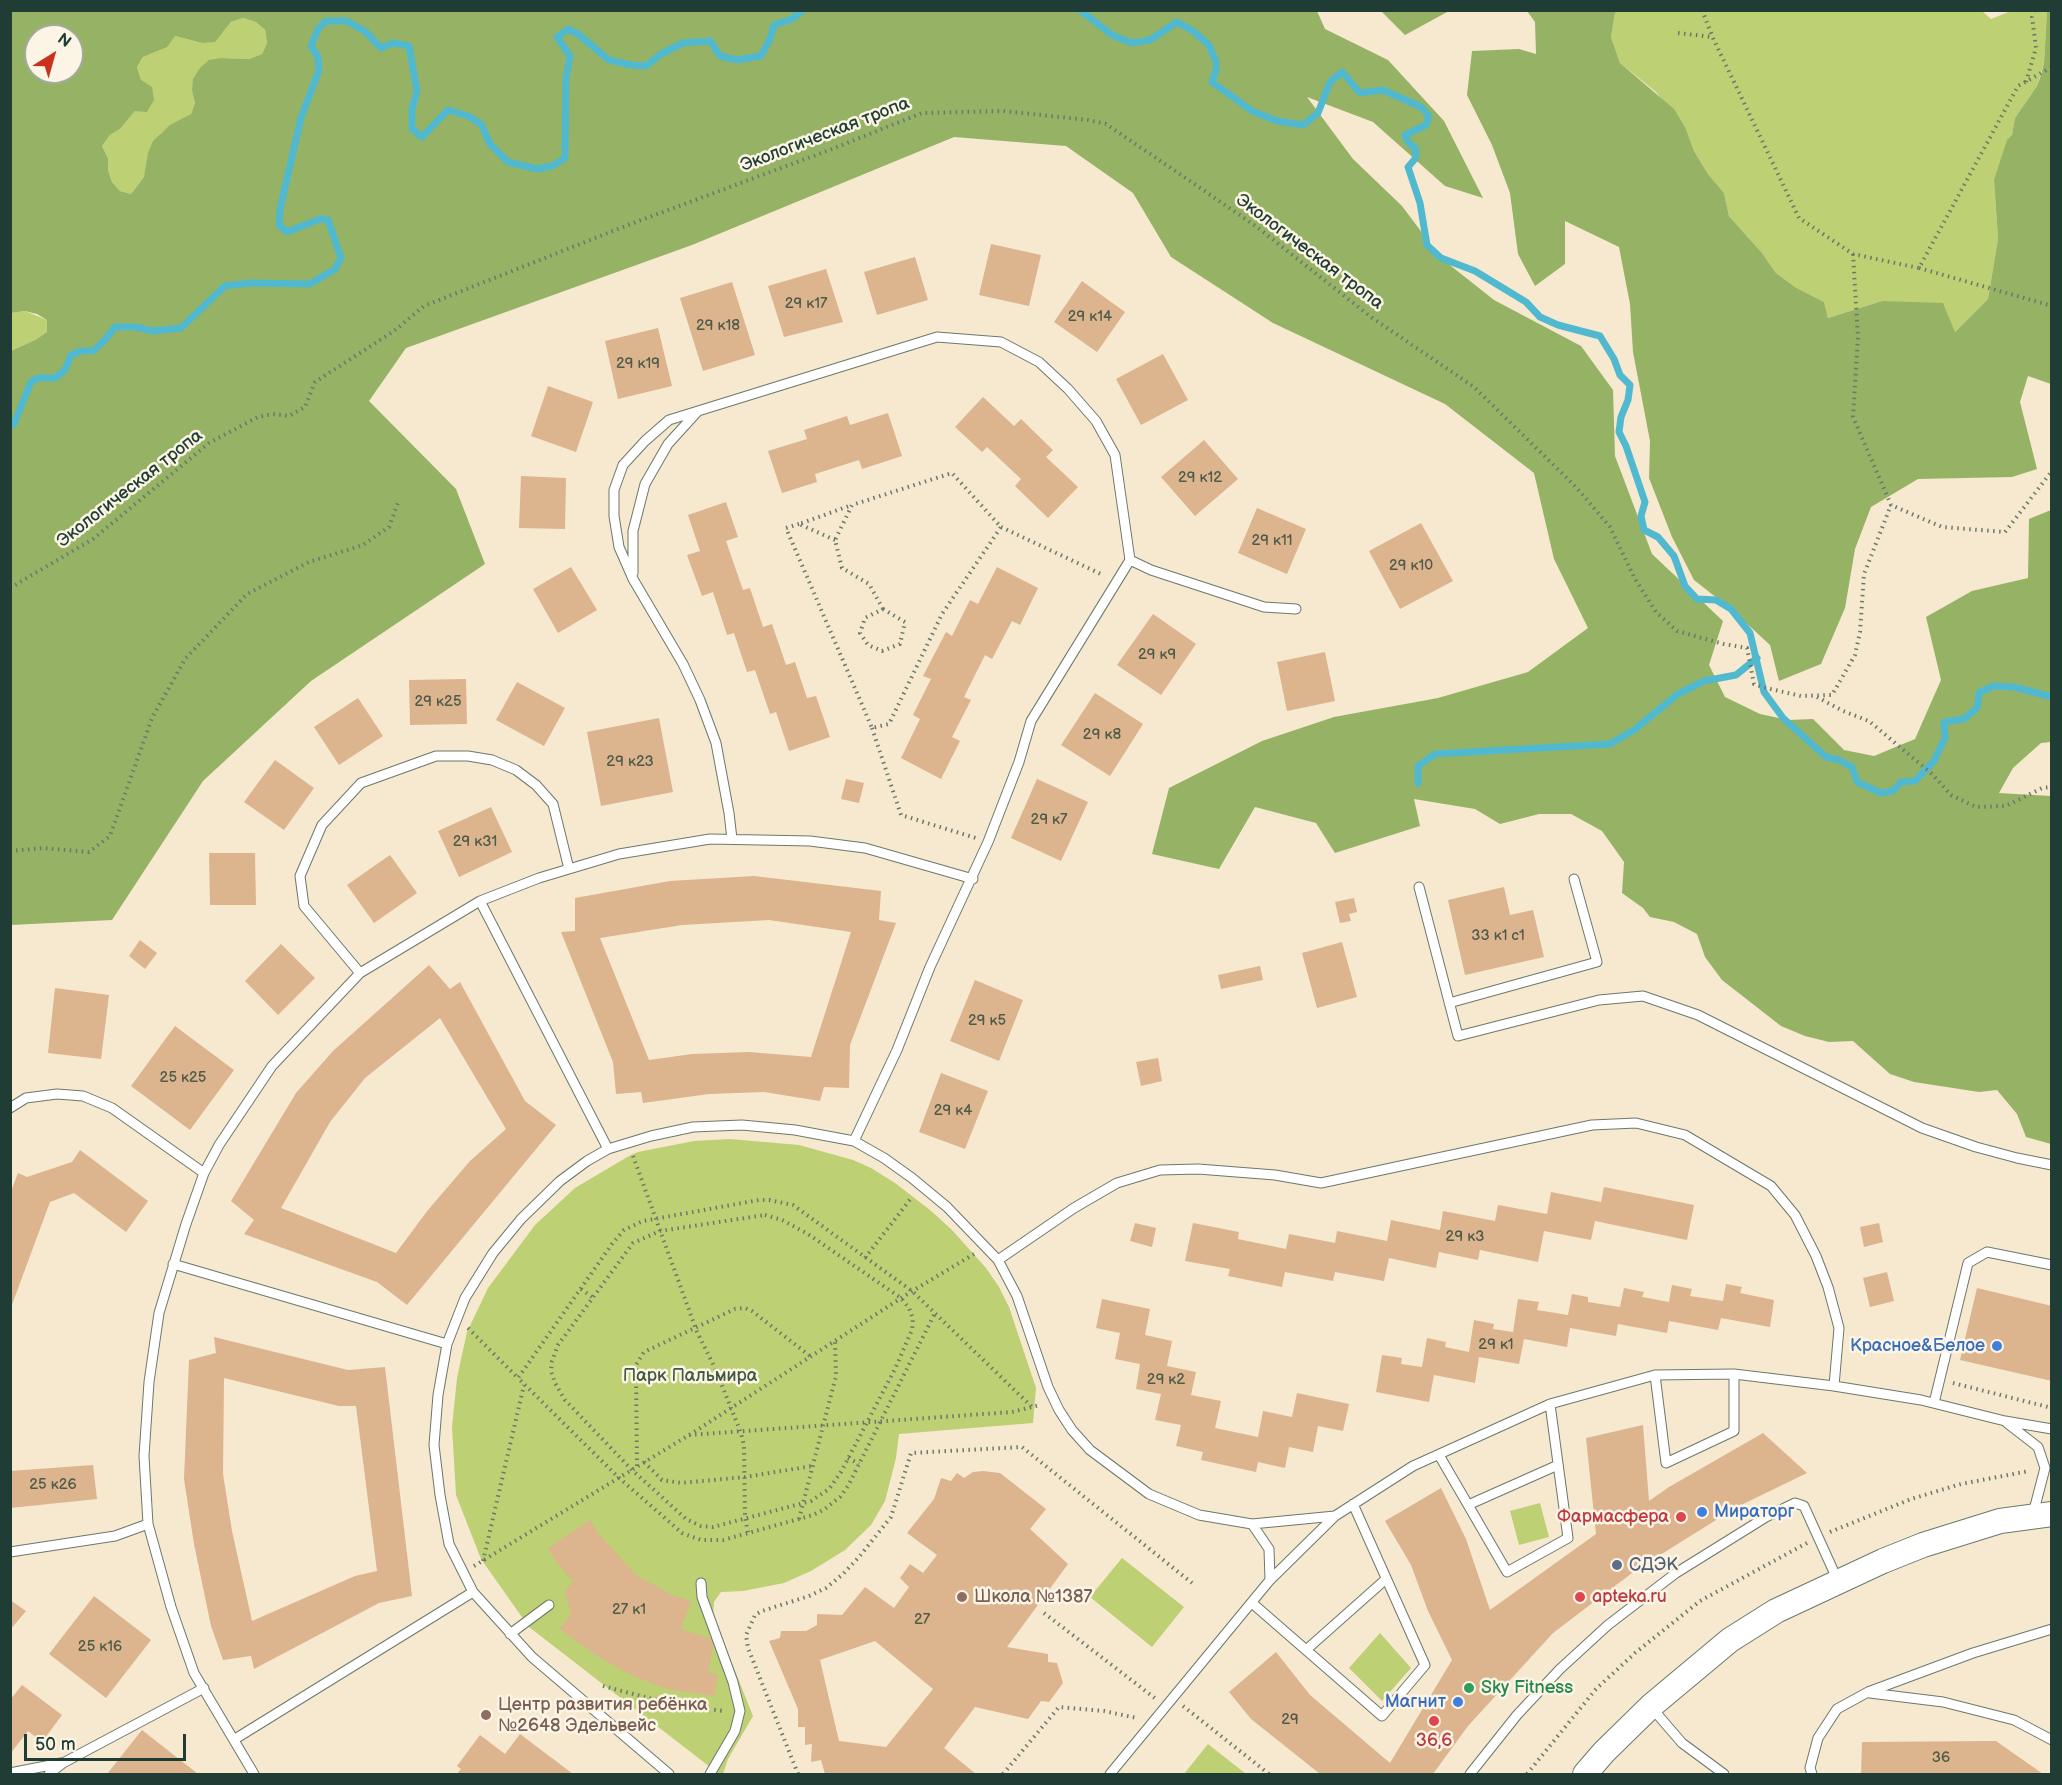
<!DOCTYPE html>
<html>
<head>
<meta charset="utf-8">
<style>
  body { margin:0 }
  #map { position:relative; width:2062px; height:1785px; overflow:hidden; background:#f6e9d0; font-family:"Balsamiq Sans",sans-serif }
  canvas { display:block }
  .frame { position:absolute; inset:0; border:12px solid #1f3d34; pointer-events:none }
  .north { position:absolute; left:24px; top:24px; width:60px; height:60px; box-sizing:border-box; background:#fcf5e5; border:2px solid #a4ab9e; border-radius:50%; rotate:37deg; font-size:16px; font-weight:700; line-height:24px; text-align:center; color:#1f3d34 }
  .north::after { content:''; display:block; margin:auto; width:21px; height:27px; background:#c8321e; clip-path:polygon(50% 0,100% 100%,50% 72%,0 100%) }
  .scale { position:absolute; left:24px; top:1734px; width:162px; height:27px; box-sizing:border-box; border:3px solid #1f3d34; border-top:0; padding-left:8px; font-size:18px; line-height:21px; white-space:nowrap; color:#1f3d34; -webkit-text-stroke:4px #fcf5e5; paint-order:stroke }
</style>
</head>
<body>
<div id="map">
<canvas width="2062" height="1785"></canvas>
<div class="frame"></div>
<div class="north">N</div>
<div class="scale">50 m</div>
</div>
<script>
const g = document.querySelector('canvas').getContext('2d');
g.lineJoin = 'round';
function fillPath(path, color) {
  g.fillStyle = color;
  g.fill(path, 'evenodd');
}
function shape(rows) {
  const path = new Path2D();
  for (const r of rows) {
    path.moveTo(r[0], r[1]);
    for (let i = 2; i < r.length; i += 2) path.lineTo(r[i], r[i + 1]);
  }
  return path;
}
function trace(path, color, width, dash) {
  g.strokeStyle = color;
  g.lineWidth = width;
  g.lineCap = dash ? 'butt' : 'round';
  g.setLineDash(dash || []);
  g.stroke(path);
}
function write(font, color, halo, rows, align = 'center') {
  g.font = font + ' "Balsamiq Sans",sans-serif';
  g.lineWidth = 5;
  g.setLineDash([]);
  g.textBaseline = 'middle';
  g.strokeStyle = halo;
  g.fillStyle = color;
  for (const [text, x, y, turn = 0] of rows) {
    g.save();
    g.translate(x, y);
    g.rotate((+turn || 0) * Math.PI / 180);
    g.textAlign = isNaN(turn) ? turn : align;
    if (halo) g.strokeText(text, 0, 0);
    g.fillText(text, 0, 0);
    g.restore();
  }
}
fillPath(shape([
  [1981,10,1991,19,2011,11,2047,11,2044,63,2037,86,2015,118,2012,135,1994,180,1998,239,1988,299,1955,332,1882,301,1828,318,1824,302,1795,287,1776,273,1762,253,1729,216,1724,193,1708,174,1694,151,1686,129,1656,92,1620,63,1611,37,1615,13,1619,11],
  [243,18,256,22,265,30,267,43,262,54,249,59,221,58,192,91,195,103,191,114,161,133,144,177,131,194,120,191,112,182,108,170,108,158,102,146,110,135,120,129,135,111,141,80,137,67,144,56,155,52,175,36,202,43,223,32,231,22],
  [25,311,47,320,47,332,35,340,11,351,11,313],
  [730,1139,799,1145,853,1160,871,1168,895,1183,930,1210,952,1230,986,1268,999,1287,1009,1307,1036,1388,1033,1423,899,1434,896,1458,885,1501,871,1525,845,1550,811,1571,784,1583,743,1591,721,1592,714,1602,713,1616,753,1716,728,1759,723,1774,719,1774,529,1627,481,1559,456,1495,452,1427,457,1378,467,1332,488,1288,535,1225,575,1188,629,1156,638,1152,694,1141],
  [1540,1503,1549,1537,1519,1545,1510,1511],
  [1122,1558,1184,1607,1152,1647,1090,1597],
  [1380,1633,1411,1668,1382,1701,1349,1668],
  [1208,1744,1246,1774,1184,1774]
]), '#bdd073');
fillPath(shape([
  [11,10,1317,11,1325,29,1388,60,1444,121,1483,198,1445,186,1373,122,1307,97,1353,159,1402,206,1441,258,1494,300,1581,346,1613,390,1615,456,1652,554,1723,621,1709,665,1725,697,1760,714,1788,720,1813,719,1844,750,1874,756,1915,739,1941,680,1926,617,1972,591,2028,578,2029,519,2051,510,2051,742,2041,743,2013,768,1999,793,2051,796,2051,1144,2026,1137,2017,1114,1997,1090,1979,1092,1914,1082,1890,1074,1853,1041,1829,1042,1805,1036,1781,1026,1722,980,1705,957,1697,934,1674,922,1650,917,1643,908,1622,893,1624,862,1602,831,1571,814,1539,814,1500,824,1475,809,1414,799,1420,826,1335,853,1316,823,1255,807,1219,869,1152,854,1169,788,1262,741,1334,717,1438,698,1528,672,1588,628,1554,559,1534,473,1445,404,1273,323,1171,257,1133,193,1066,146,954,137,692,245,406,348,369,401,456,489,485,564,311,681,203,781,112,920,11,925,11,351,35,340,47,332,47,320,37,314,25,311,11,313],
  [243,18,256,22,265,30,267,43,262,54,249,59,221,58,209,60,200,68,193,79,192,91,195,103,191,114,170,125,153,141,148,153,144,177,131,194,120,191,112,182,108,170,108,158,102,146,110,135,120,129,135,111,147,112,154,100,152,87,141,80,137,67,143,57,167,47,175,36,202,43,215,42,231,22],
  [36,36,72,36,72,72,36,72],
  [1381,11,1449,11,1405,35],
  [1527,11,1619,11,1615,13,1611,37,1620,63,1674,109,1686,129,1694,151,1708,174,1724,193,1729,216,1762,253,1776,273,1795,287,1824,302,1828,318,1882,301,1943,303,1955,332,1988,299,1998,239,1994,180,2007,140,2012,135,2015,118,2037,86,2041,75,2044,63,2047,11,2051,11,2051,384,2028,376,2020,402,2037,469,2012,477,1918,479,1871,507,1855,549,1845,608,1821,664,1779,681,1770,645,1731,609,1694,580,1672,537,1649,478,1650,441,1633,352,1630,304,1619,247,1565,221,1565,264,1535,286,1518,254,1510,193,1492,145,1467,95,1472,51,1519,49,1536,54,1535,22]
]), '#96b265');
trace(shape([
  [1080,10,1112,35,1132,43,1150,40,1177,22,1193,31,1209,45,1216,62,1216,71,1212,82,1252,111,1277,121,1303,125,1318,113,1330,82,1342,72,1360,93,1383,90,1421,107,1429,116,1426,125,1405,135,1408,142,1416,149,1415,159,1408,167,1420,203,1427,245,1441,258,1475,271,1526,302,1540,317,1558,325,1600,336,1614,359,1620,375,1630,385,1628,400,1621,417,1619,432,1626,446,1645,502,1641,516,1644,530,1658,537,1674,556,1685,586,1697,599,1716,600,1731,609,1750,633,1764,692,1783,718,1826,757,1839,760,1852,767,1857,782,1881,793,1893,791,1901,782,1915,781,1934,761,1945,738,1944,722,1964,719,1977,708,1979,693,1993,686,2014,687,2052,697],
  [10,426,14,424,31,382,38,378,55,378,65,370,71,355,81,351,93,351,104,341,115,327,136,327,153,331,181,328,225,286,251,283,310,284,335,269,341,258,328,220,320,219,287,232,279,225,280,209,301,118,319,70,318,57,311,46,318,29,326,21,347,21,366,32,381,48,393,43,409,46,417,91,412,109,412,129,422,137,448,110,468,116,481,124,490,144,508,162,537,169,552,166,565,158,566,79,570,56,557,37,568,29,578,34,609,60,631,65,646,66,661,54,683,43,710,41,720,56,737,60,761,56,770,39,774,25,792,19,803,10],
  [1418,783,1418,766,1435,754,1610,744,1634,730,1678,694,1704,681,1736,675,1757,658]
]), '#51b9cf', 7);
fillPath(shape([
  [991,244,1041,255,1029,306,979,295],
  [915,257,928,300,877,315,864,272],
  [826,269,843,322,784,337,768,286],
  [1082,281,1125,312,1097,352,1054,322],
  [732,282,755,355,703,371,680,298],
  [658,328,672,386,618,399,605,341],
  [1163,354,1188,400,1141,425,1116,379],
  [548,386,593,402,576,452,531,436],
  [983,397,1014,426,1021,419,1053,450,1046,457,1078,487,1048,518,1015,486,1021,479,987,447,982,452,955,427],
  [888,413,902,456,862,469,859,460,815,474,817,482,782,493,768,451,807,439,804,430,847,416,850,425],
  [1204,440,1238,479,1195,516,1161,477],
  [521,476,566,478,565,529,519,528],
  [726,502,738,537,726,541,743,590,750,588,763,627,772,624,786,665,795,662,807,698,816,696,830,737,789,751,776,712,770,714,755,670,747,672,734,633,727,635,713,592,702,596,687,555,700,551,688,515],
  [1257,508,1306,529,1287,574,1238,553],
  [1421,523,1453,581,1400,609,1369,551],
  [571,567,597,610,558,633,533,589],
  [997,567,1038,588,1020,625,1012,621,992,659,985,655,964,697,971,700,952,737,960,741,941,779,901,758,920,719,913,715,931,679,923,676,946,632,952,636,970,600,978,604],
  [1153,614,1196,644,1161,695,1117,665],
  [1325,652,1335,701,1287,711,1277,662],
  [466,679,467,724,410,725,409,680],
  [517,682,565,708,544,746,496,720],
  [1095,693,1143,724,1110,776,1061,745],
  [358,698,383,736,339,765,314,727],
  [659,718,673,792,601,806,587,732],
  [275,760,314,788,284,830,244,802],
  [846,779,864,783,859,803,841,799],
  [1037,779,1088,802,1061,861,1011,838],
  [491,807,512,852,459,877,438,831],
  [209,853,255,853,256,905,210,905],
  [390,855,417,893,374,923,347,885],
  [754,876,881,891,879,920,896,923,850,1045,849,1088,824,1087,820,1101,764,1092,709,1094,643,1103,641,1092,616,1094,613,1062,561,932,575,931,575,898,670,881],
  [769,920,851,932,811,1057,749,1052,692,1054,649,1060,600,938,682,925],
  [1504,887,1510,915,1533,910,1544,957,1465,975,1448,900],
  [1354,898,1357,912,1349,914,1351,921,1340,923,1335,902],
  [140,940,157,953,145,969,129,956],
  [1342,942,1357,997,1317,1008,1302,953],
  [281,944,315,978,278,1015,245,981],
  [429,965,450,989,460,982,525,1101,556,1125,407,1305,377,1282,244,1234,254,1220,231,1201,296,1093,333,1051],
  [440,1018,506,1129,470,1161,428,1210,396,1253,281,1208,330,1122,365,1078],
  [1260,966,1263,980,1221,989,1218,975],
  [975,980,1023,1000,999,1061,950,1041],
  [55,988,109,995,101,1059,48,1053],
  [175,1026,234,1070,190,1130,131,1086],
  [1158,1058,1162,1081,1141,1086,1136,1062],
  [941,1073,988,1091,965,1149,919,1132],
  [80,1150,148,1201,126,1232,74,1193,50,1202,10,1310,10,1194,18,1173,27,1177,72,1162],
  [1604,1187,1694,1205,1687,1240,1595,1221,1591,1240,1544,1231,1538,1262,1480,1250,1478,1260,1439,1252,1436,1268,1389,1258,1384,1281,1335,1272,1333,1281,1285,1272,1282,1287,1228,1276,1230,1269,1185,1261,1193,1223,1239,1232,1238,1239,1286,1249,1289,1234,1335,1243,1337,1231,1387,1241,1391,1220,1440,1230,1443,1211,1495,1221,1498,1205,1547,1214,1551,1192,1601,1202],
  [1135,1223,1156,1228,1152,1247,1130,1241],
  [1879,1223,1883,1242,1864,1247,1860,1227],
  [1887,1272,1894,1301,1870,1307,1863,1278],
  [1726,1284,1742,1287,1740,1293,1774,1300,1770,1327,1721,1318,1718,1330,1669,1321,1667,1333,1618,1324,1616,1336,1570,1328,1567,1347,1524,1339,1519,1364,1479,1357,1475,1383,1434,1375,1429,1402,1376,1392,1382,1355,1402,1358,1401,1364,1422,1367,1427,1338,1446,1342,1445,1347,1469,1352,1474,1320,1494,1324,1493,1329,1513,1332,1518,1299,1539,1302,1537,1310,1568,1315,1572,1294,1588,1297,1588,1302,1620,1307,1624,1288,1644,1292,1642,1297,1669,1302,1672,1285,1692,1289,1690,1296,1723,1301],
  [1977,1288,2052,1306,2052,1381,1960,1360],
  [1102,1299,1150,1309,1145,1335,1172,1341,1167,1366,1196,1372,1191,1395,1221,1401,1215,1428,1258,1437,1263,1411,1292,1417,1297,1393,1349,1404,1343,1431,1318,1426,1313,1452,1289,1447,1285,1468,1258,1462,1256,1472,1201,1460,1203,1452,1176,1446,1181,1425,1155,1420,1161,1394,1136,1389,1140,1364,1115,1359,1120,1333,1096,1328],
  [214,1337,348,1370,385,1367,412,1596,379,1603,254,1669,251,1656,223,1660,211,1626,194,1544,184,1479,189,1360,216,1353],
  [224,1378,339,1406,356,1406,377,1571,355,1576,252,1621,232,1531,223,1474],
  [1643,1425,1649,1501,1669,1487,1763,1433,1807,1473,1737,1507,1636,1570,1553,1633,1468,1726,1433,1774,1320,1774,1251,1719,1229,1692,1276,1652,1310,1695,1390,1763,1452,1660,1428,1611,1411,1565,1385,1521,1441,1488,1466,1539,1490,1610,1596,1534,1586,1438],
  [93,1465,97,1499,10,1508,10,1471],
  [983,1471,1000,1473,1046,1509,1030,1529,1068,1564,1007,1647,1048,1654,1048,1662,1057,1663,1063,1683,1049,1702,1041,1701,1028,1719,975,1707,944,1748,976,1774,825,1774,821,1760,811,1762,812,1744,805,1745,805,1727,798,1727,798,1709,769,1641,780,1638,781,1631,806,1631,817,1625,817,1614,842,1615,865,1587,894,1608,909,1587,900,1578,910,1564,923,1573,937,1555,907,1533,934,1499,941,1478,951,1481,957,1473,964,1478,973,1472],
  [875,1641,933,1689,886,1747,839,1741,820,1660],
  [590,1520,597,1532,636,1575,672,1595,691,1601,681,1629,714,1640,708,1672,718,1675,714,1696,667,1689,629,1674,594,1654,560,1629,571,1614,565,1592,573,1581,557,1563,548,1548],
  [94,1596,151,1640,106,1698,49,1654],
  [10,1600,26,1611,10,1630],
  [22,1685,62,1715,42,1742,28,1731,10,1754,10,1700],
  [142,1730,198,1774,107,1774],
  [520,1734,573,1774,457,1774,461,1769,457,1766,480,1735,505,1754],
  [1996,1741,2043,1774,1861,1774,1862,1742]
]), '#dcb48d');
const service = shape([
  [1130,560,1151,570,1264,607,1296,609],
  [633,573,633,531,645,484,668,444,698,411],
  [732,839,729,813,716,743,700,700,683,664,633,579,619,547,614,516,614,490,623,465,645,441,669,420,937,337,1001,342,1039,362,1068,389,1096,421,1115,455,1130,560,1031,721,1019,762,988,842,930,967,897,1050,854,1141],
  [1419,887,1458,1036,1599,1000,1643,996,1698,1015,1922,1128,1976,1147,2017,1158,2052,1165],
  [480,901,608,1149],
  [360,973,304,906,300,876,322,825,361,783,436,756,468,756,492,760,516,770,536,785,553,804,569,869],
  [1449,1003,1597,962,1574,879],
  [10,1108,26,1098,57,1094,83,1096,112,1108,204,1173],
  [998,1260,1074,1208,1117,1183,1160,1170,1198,1169,1275,1175,1321,1183,1592,1125,1636,1123,1685,1135,1771,1186,1795,1215,1816,1256,1828,1287,1839,1328,1834,1386],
  [173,1264,447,1344],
  [1655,1375,1666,1463,1734,1431,1734,1374],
  [1934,1403,1968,1263,1987,1252,2052,1265],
  [2007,1423,2038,1447,2045,1468,2033,1514],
  [1439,1455,1507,1572,1568,1538,1550,1404],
  [1468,1505,1558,1465],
  [1252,1524,1335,1516],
  [10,1552,115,1536,148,1524],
  [701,1583,702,1597,733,1682,740,1711,735,1731,710,1774],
  [1252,1603,1382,1716,1425,1665,1353,1504],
  [510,1634,549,1605],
  [1306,1650,1386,1579],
  [1870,1693,1943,1702,2014,1720,2052,1740],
  [1651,1707,1682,1743,1724,1774],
  [235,1739,473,1592],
  [10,1773,61,1763],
  [49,1774,63,1763,204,1688],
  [254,1774,194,1673,171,1607,148,1524,144,1456,149,1382,159,1313,186,1224,204,1173,219,1145,272,1066,360,973,480,901,539,878,619,854,710,839,810,841,865,848,973,879],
  [669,1774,532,1657,473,1592,449,1544,440,1495,434,1445,438,1395,447,1344,465,1298,493,1253,521,1219,560,1181,587,1161,608,1149,651,1136,693,1127,742,1125,795,1130,854,1141,884,1158,912,1178,947,1207,998,1260,1017,1296,1048,1387,1059,1410,1072,1430,1090,1450,1149,1494,1199,1515,1252,1524,1269,1549,1270,1580],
  [1110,1774,1270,1580,1335,1516,1413,1466,1550,1404,1655,1375,1734,1374,1834,1386,1921,1400,2005,1421,2052,1429],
  [1470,1774,1517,1715,1560,1669,1608,1625,1676,1573,1766,1517,1795,1503,1804,1506,1838,1581],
  [1812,1774,1810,1768,1818,1738,1837,1709,1868,1692,1973,1653,2052,1629]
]);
const tertiary = shape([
  [1585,1774,1604,1752,1651,1706,1730,1640,1776,1611,1883,1561,1923,1545,2000,1521,2052,1514]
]);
trace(service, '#6a796b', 11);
trace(tertiary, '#6a796b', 26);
trace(shape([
  [1702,10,1713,38,1799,218,1853,254,1919,268,2018,86,2052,67],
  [1678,33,1712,37],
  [2026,82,2036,48,2032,17,2034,10],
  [1853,254,1858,337,1853,417,1891,505,1942,527,2005,532,2052,471],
  [1919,268,2052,306],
  [799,524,786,528,872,728,889,724,942,614,1001,527,952,473,852,505],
  [1001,527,1103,575],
  [835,540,799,524,852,505,835,540,842,568,869,584,883,609],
  [10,588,93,539,209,443,258,417,273,414,289,416,305,407,315,382,394,331,424,306,628,225,832,149,922,113,1003,111,1088,120,1106,124,1187,179,1257,227,1371,317,1474,387,1576,487,1610,527,1635,579,1656,612,1677,631,1724,644,1747,648,1754,684,1762,687,1801,696,1832,695,1855,655,1860,632,1864,574,1891,505],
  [883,609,905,622,900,644,882,651,868,645,860,633,865,618,883,609],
  [1817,697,1843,711,1869,721,1932,774,1951,795,1976,807,2006,806,2042,788,2052,787],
  [872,728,901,815,976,838],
  [10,851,43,848,89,852,110,836,152,718,185,659,247,594,309,562,363,545,389,527,399,500],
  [633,1156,697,1332,715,1368,741,1433,744,1446,745,1516,748,1533],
  [765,1215,782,1220,808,1234,901,1298,909,1308,913,1319,912,1330,896,1367,841,1472,829,1489,811,1501,713,1527,701,1526,686,1519,631,1469,565,1400,555,1383,551,1371,552,1361,558,1345,633,1243,660,1231,765,1215],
  [865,1258,912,1197],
  [581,1289,592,1297],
  [934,1315,848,1486,840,1497,825,1509,813,1515,723,1540,701,1540,682,1533,618,1477,518,1378,612,1244,624,1230,643,1221,759,1200,769,1200,793,1205,912,1291,1032,1407],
  [468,1328,518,1378],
  [1953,1383,2052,1408],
  [689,1435,1012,1412,1040,1405],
  [848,1458,859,1464],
  [644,1462,662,1480,681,1483,745,1477,812,1466],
  [637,1466,636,1365,644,1352,735,1309,745,1308,752,1311,810,1356],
  [799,1519,836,1376,835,1341],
  [1830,1532,1911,1499,1961,1484,2029,1471],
  [483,1561,524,1385],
  [474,1566,694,1432,909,1293,974,1254],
  [1044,1613,1156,1699],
  [603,1686,679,1706,725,1711],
  [1183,1706,1269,1774],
  [798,1774,748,1648,746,1635,755,1615,762,1611,809,1596,826,1588,843,1574,859,1557,891,1517,911,1453,1022,1447,1192,1583],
  [1003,1774,1059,1707,1104,1711,1137,1718],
  [1527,1774,1596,1689,1635,1653,1700,1601,1807,1543]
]), '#6a796b', 4, [1.5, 4.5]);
trace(service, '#fff', 9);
trace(tertiary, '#fff', 24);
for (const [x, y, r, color] of [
  [1997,1346,6,"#3f7fe0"],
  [1702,1512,6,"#3f7fe0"],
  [1681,1517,6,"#e0444e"],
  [1617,1565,6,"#5c6f8a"],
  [962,1597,6,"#8d6e63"],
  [1580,1597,6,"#e0444e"],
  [1469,1688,6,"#2e9e5b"],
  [1458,1702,6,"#3f7fe0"],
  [486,1715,6,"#8d6e63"],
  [1434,1721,6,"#e0444e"]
]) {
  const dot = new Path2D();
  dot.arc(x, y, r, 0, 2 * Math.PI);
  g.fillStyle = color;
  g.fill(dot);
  trace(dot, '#fcf5e5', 2);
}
write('15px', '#4e5b4a', null, [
  ["29 к17",806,304],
  ["29 к14",1090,317],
  ["29 к18",718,326],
  ["29 к19",638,364],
  ["29 к12",1200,478],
  ["29 к11",1272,541],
  ["29 к10",1411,566],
  ["29 к9",1157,655],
  ["29 к25",438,702],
  ["29 к8",1102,735],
  ["29 к23",630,762],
  ["29 к7",1049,820],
  ["29 к31",475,842],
  ["33 к1 с1",1498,936],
  ["29 к5",987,1021],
  ["25 к25",183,1078],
  ["29 к4",953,1111],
  ["29 к3",1465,1237],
  ["29 к1",1496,1345],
  ["29 к2",1166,1380],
  ["25 к26",53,1485],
  ["27 к1",629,1610],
  ["27",922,1620],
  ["25 к16",100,1647],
  ["29",1290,1720],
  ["36",1941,1758]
]);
write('18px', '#1f3d34', '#fcf5e5', [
  ["Экологическая тропа",825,135,-21],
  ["Экологическая тропа",1309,252,37],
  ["Экологическая тропа",130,489,-38]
]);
write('18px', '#366cbe', '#fcf5e5', [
  ["Красное&Белое",1985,1346],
  ["Мираторг",1714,1512,"left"],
  ["Магнит",1446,1702]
], 'right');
write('18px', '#3f5a41', '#fcf5e5', [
  ["Парк Пальмира",690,1376]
]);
write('18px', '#be3a42', '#fcf5e5', [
  ["Фармасфера",1669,1517],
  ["apteka.ru",1592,1597,"left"],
  ["36,6",1434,1741,"center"]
], 'right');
write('18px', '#4e5e75', '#fcf5e5', [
  ["СДЭК",1629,1565]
], 'left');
write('18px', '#785e54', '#fcf5e5', [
  ["Школа №1387",974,1597],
  ["Центр развития ребёнка",498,1705],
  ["№2648 Эдельвейс",498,1726]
], 'left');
write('18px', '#27864d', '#fcf5e5', [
  ["Sky Fitness",1481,1688]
], 'left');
</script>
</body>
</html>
